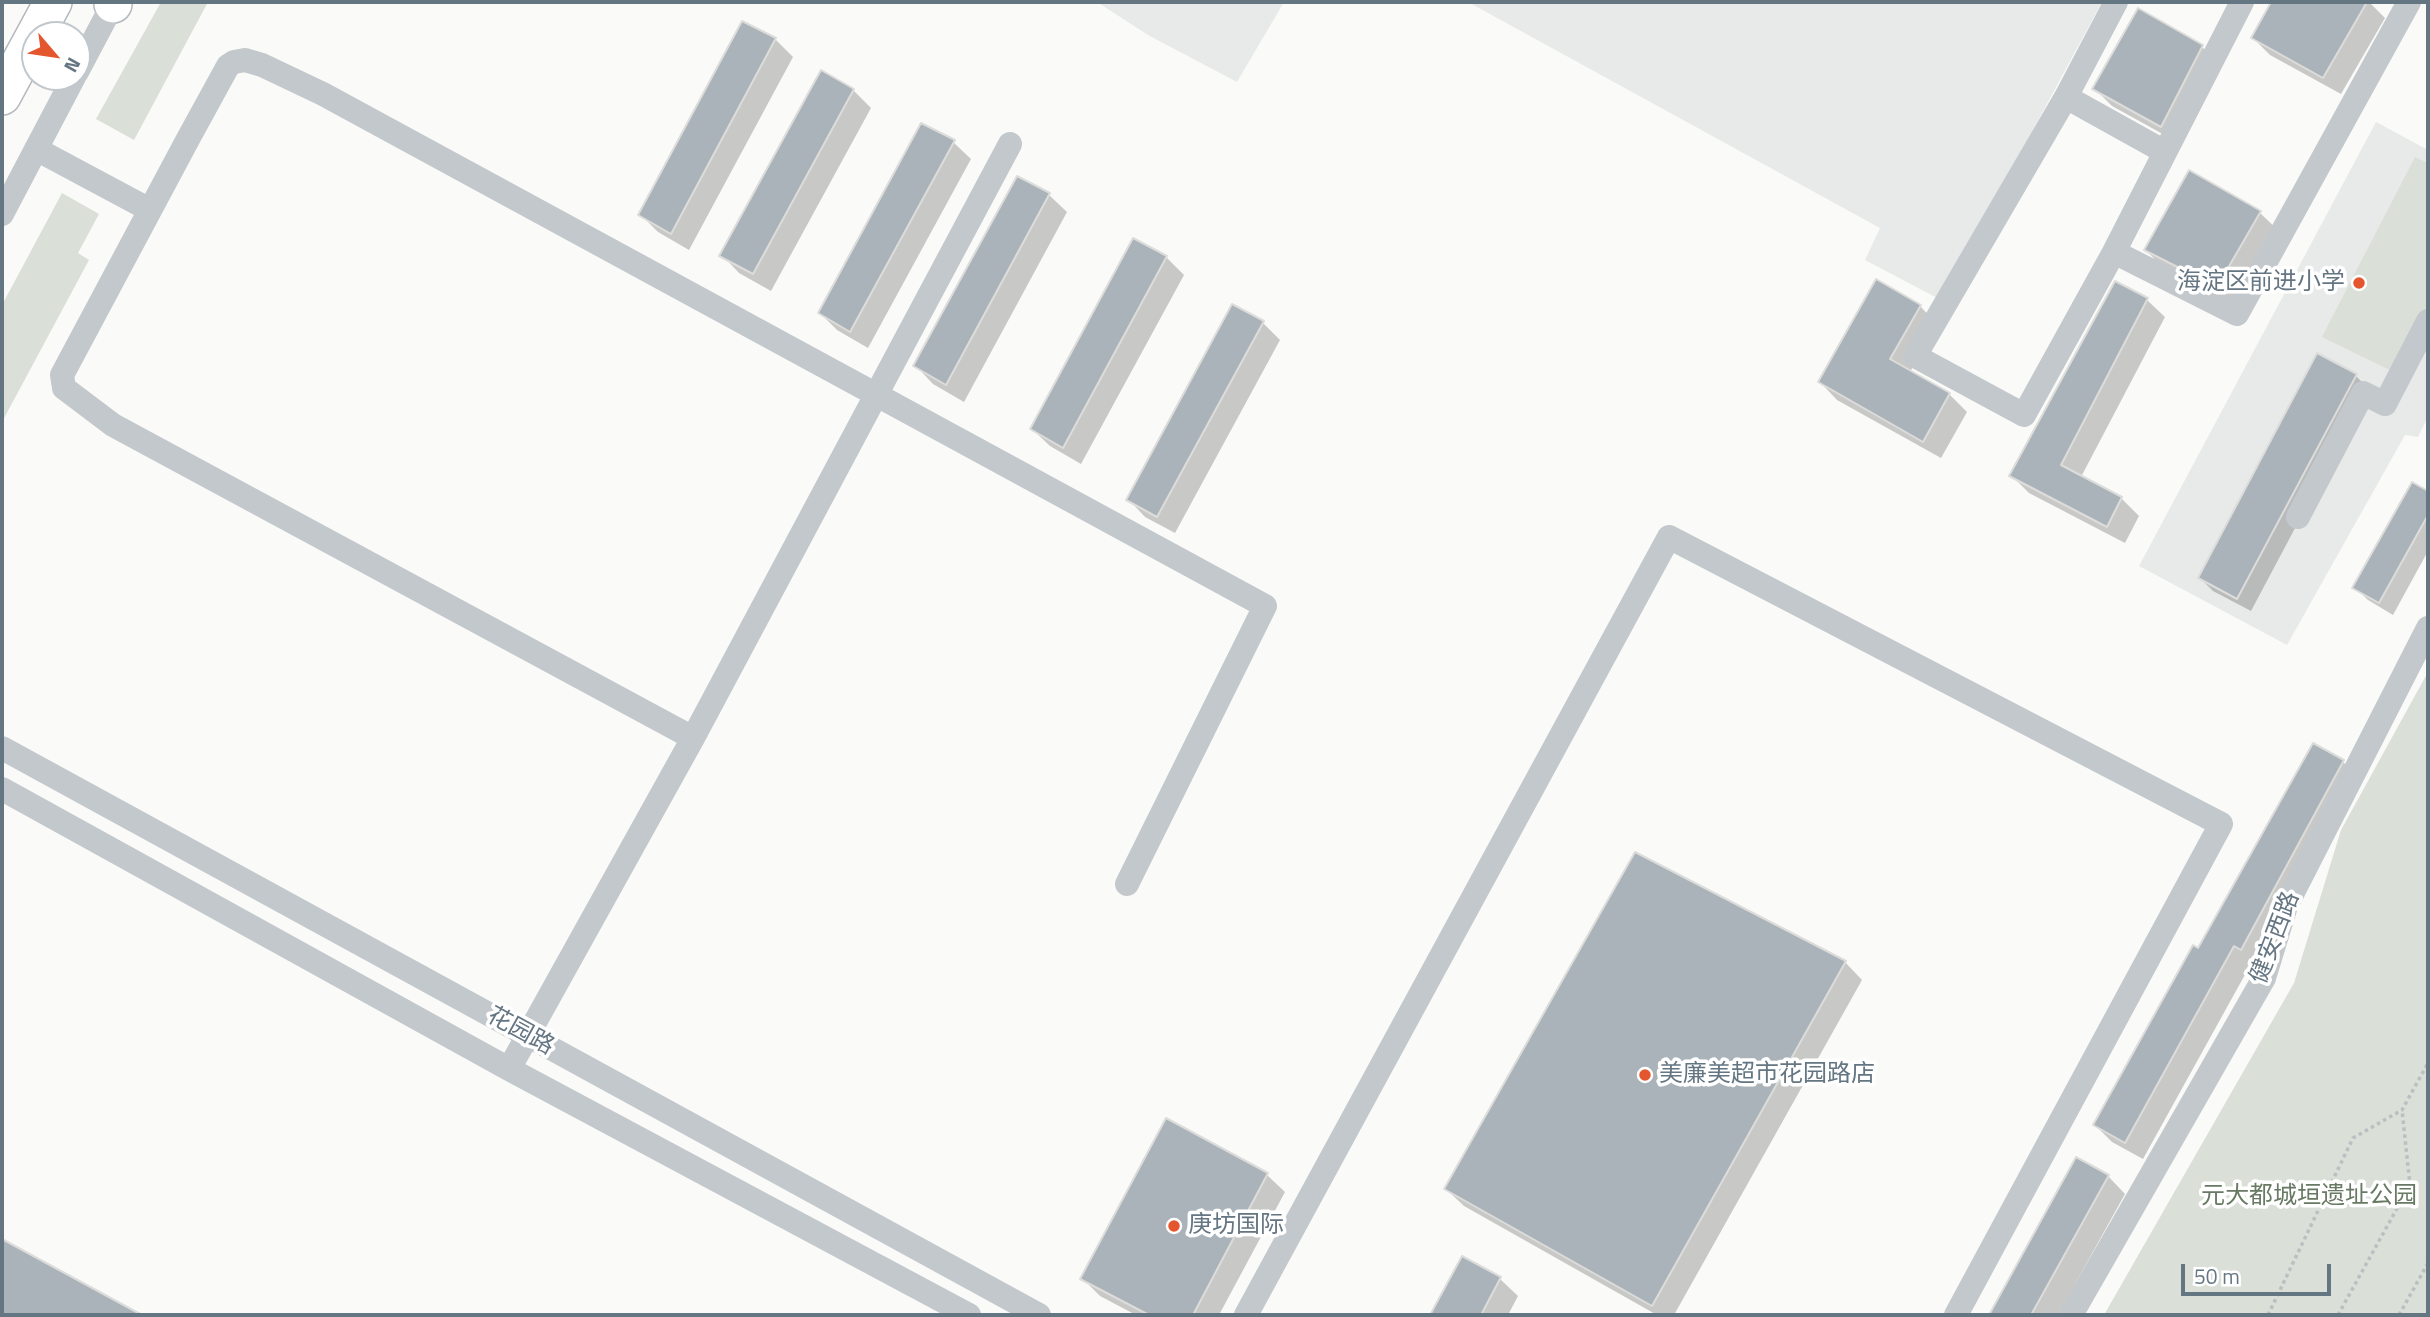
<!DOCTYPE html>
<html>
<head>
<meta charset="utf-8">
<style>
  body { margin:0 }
  #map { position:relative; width:2430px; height:1317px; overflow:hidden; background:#fafaf8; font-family:"Titillium Web",sans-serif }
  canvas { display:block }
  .frame { position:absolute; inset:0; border:4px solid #657683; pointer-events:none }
  .north { position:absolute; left:21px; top:21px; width:70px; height:70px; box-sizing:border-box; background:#fff; border:2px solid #c1c8cd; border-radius:50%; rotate:119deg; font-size:19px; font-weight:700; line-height:28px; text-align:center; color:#657683 }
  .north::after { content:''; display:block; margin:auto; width:24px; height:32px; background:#e4572e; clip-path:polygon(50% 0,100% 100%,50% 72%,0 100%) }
  .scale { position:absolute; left:2181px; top:1264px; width:150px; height:32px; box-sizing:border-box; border:4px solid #657683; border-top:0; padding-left:9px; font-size:21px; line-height:24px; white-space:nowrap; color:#657683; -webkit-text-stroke:5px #fff; paint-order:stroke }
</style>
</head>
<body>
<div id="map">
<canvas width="2430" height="1317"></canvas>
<div class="frame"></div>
<div class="north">N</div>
<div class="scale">50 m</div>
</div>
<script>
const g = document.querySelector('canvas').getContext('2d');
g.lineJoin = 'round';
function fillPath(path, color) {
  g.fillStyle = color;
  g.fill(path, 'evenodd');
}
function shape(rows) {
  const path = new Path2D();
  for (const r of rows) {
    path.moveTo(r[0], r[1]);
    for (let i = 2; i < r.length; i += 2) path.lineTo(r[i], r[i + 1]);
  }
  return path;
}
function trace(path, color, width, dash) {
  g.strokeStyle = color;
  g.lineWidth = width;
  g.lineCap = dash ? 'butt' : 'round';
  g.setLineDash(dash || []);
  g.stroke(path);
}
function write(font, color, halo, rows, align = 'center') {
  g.font = font + ' "Titillium Web","Noto Sans SC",sans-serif';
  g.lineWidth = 7;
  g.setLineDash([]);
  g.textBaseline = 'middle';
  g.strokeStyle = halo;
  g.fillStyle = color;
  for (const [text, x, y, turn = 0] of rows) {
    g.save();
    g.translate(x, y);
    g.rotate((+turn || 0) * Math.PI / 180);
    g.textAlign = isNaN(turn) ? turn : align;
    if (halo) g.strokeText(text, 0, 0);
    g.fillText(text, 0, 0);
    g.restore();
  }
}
fillPath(shape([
  [1097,2,1284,2,1237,82,1148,35],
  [1468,2,2102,2,1941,300,1865,260,1880,228],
  [2376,122,2428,150,2428,417,2418,437,2405,435,2287,645,2139,566]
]), '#e8e9e9');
fillPath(shape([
  [161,2,208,2,134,140,96,119],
  [2415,157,2428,163,2428,313,2398,374,2322,337],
  [62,193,99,214,78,253,89,260,2,422,2,305],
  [2428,672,2428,1315,2104,1315,2294,983,2341,830]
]), '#dadfd7');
fillPath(shape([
  [2273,2,2369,2,2385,18,2341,94,2270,55,2253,38],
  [775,39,793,57,689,250,658,232,640,214],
  [2202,47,2220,64,2179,143,2112,106,2094,88],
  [821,73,853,90,871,108,771,291,739,273,722,255],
  [953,142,971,159,868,348,837,330,820,313],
  [1017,178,1049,195,1067,212,964,402,933,384,916,366],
  [2260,213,2278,230,2235,304,2163,268,2146,250],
  [1166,257,1184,275,1081,464,1050,446,1032,429],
  [2147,300,2165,317,2081,477,2121,498,2139,516,2125,543,2029,493,2012,476],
  [1920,306,1937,324,1910,372,1949,394,1967,412,1941,458,1837,400,1820,382],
  [1263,323,1280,340,1175,533,1145,517,1128,499],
  [2356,376,2369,389,2251,611,2213,591,2200,578],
  [2412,484,2428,493,2428,551,2393,615,2368,600,2355,587],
  [2343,762,2360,779,2259,966,2252,962,2143,1159,2112,1142,2095,1125,2199,950],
  [1845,962,1862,980,1674,1315,1657,1315,1464,1206,1446,1189],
  [1166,1121,1267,1175,1285,1192,1219,1315,1136,1315,1100,1296,1082,1278],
  [2077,1159,2108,1176,2125,1194,2058,1315,1991,1315],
  [2,1241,135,1314,137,1315,2,1315],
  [1462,1259,1500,1279,1518,1296,1508,1315,1432,1315]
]), '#0003');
const building = shape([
  [2271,2,2367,2,2323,78,2251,38,2271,2],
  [2138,8,2203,45,2161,127,2092,89,2138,8],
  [742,21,776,38,671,234,638,215,742,21],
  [821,70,854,89,753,274,719,256,821,70],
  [921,123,955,140,850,332,818,313,921,123],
  [2189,170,2261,211,2217,287,2144,250,2189,170],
  [1017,176,1050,193,946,385,913,366,1017,176],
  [1133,238,1167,256,1063,448,1030,429,1133,238],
  [1876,279,1921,305,1890,359,1950,393,1923,442,1818,382,1876,279],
  [2115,281,2148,298,2061,465,2122,497,2107,527,2009,476,2115,281],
  [1232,304,1264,321,1157,517,1126,500,1232,304],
  [2317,353,2357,374,2237,599,2198,578,2317,353],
  [2412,482,2428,491,2428,515,2379,603,2352,588,2412,482],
  [2313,743,2344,760,2241,950,2234,946,2125,1143,2093,1125,2193,945,2198,948,2313,743],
  [1635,852,1846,961,1652,1306,1444,1189,1635,852],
  [1166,1118,1268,1173,1193,1315,1149,1315,1080,1279,1166,1118],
  [2076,1157,2109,1175,2031,1315,1989,1315,2076,1157],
  [2,1239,142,1315,2,1315,2,1239],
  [1462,1256,1501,1277,1481,1315,1430,1315,1462,1256]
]);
fillPath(building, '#aab3b9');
trace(building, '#dcdcda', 2);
const highway = shape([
  [113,4,113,2],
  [2,96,53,2]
]);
trace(highway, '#b4b9bd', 40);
trace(shape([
  [2268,1315,2353,1138,2402,1110,2428,1063],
  [2338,1315,2410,1185,2402,1110],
  [2399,1315,2428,1263]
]), '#bbbfc2', 3.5, [3.5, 3.5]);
trace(shape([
  [2116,2,2066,97,2165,152],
  [2242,2,2114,252,2237,314,2409,2],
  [77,72,114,2],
  [2066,97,1915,356,2024,415,2114,252],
  [36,149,150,210],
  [2,214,74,77],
  [2298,517,2363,393,2385,404,2428,321],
  [693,738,113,425,64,388,62,375,188,139,228,66,234,62,245,60,262,65,323,94,1265,606,1127,884],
  [2,748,1039,1315],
  [2,789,509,1069,969,1315],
  [509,1069,693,738,1010,144],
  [1246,1315,1669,537,2221,824,1956,1315],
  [2071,1315,2264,978,2286,906,2428,628]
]), '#c3c8cc', 24);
trace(highway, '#fff', 37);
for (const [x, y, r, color] of [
  [2359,283,7,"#e4572e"],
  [1645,1075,7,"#e4572e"],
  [1174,1226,7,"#e4572e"]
]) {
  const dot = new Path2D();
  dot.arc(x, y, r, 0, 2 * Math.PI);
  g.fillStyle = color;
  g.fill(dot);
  trace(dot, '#fff', 2.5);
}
write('24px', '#657683', '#fff', [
  ["海淀区前进小学",2345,283,"right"],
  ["美廉美超市花园路店",1659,1075],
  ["庚坊国际",1188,1226]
], 'left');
write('24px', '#657683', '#fff', [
  ["健安西路",2276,938,-69],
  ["花园路",520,1032,29]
]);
write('24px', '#687a64', '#fff', [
  ["元大都城垣遗址公园",2309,1197]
]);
</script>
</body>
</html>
